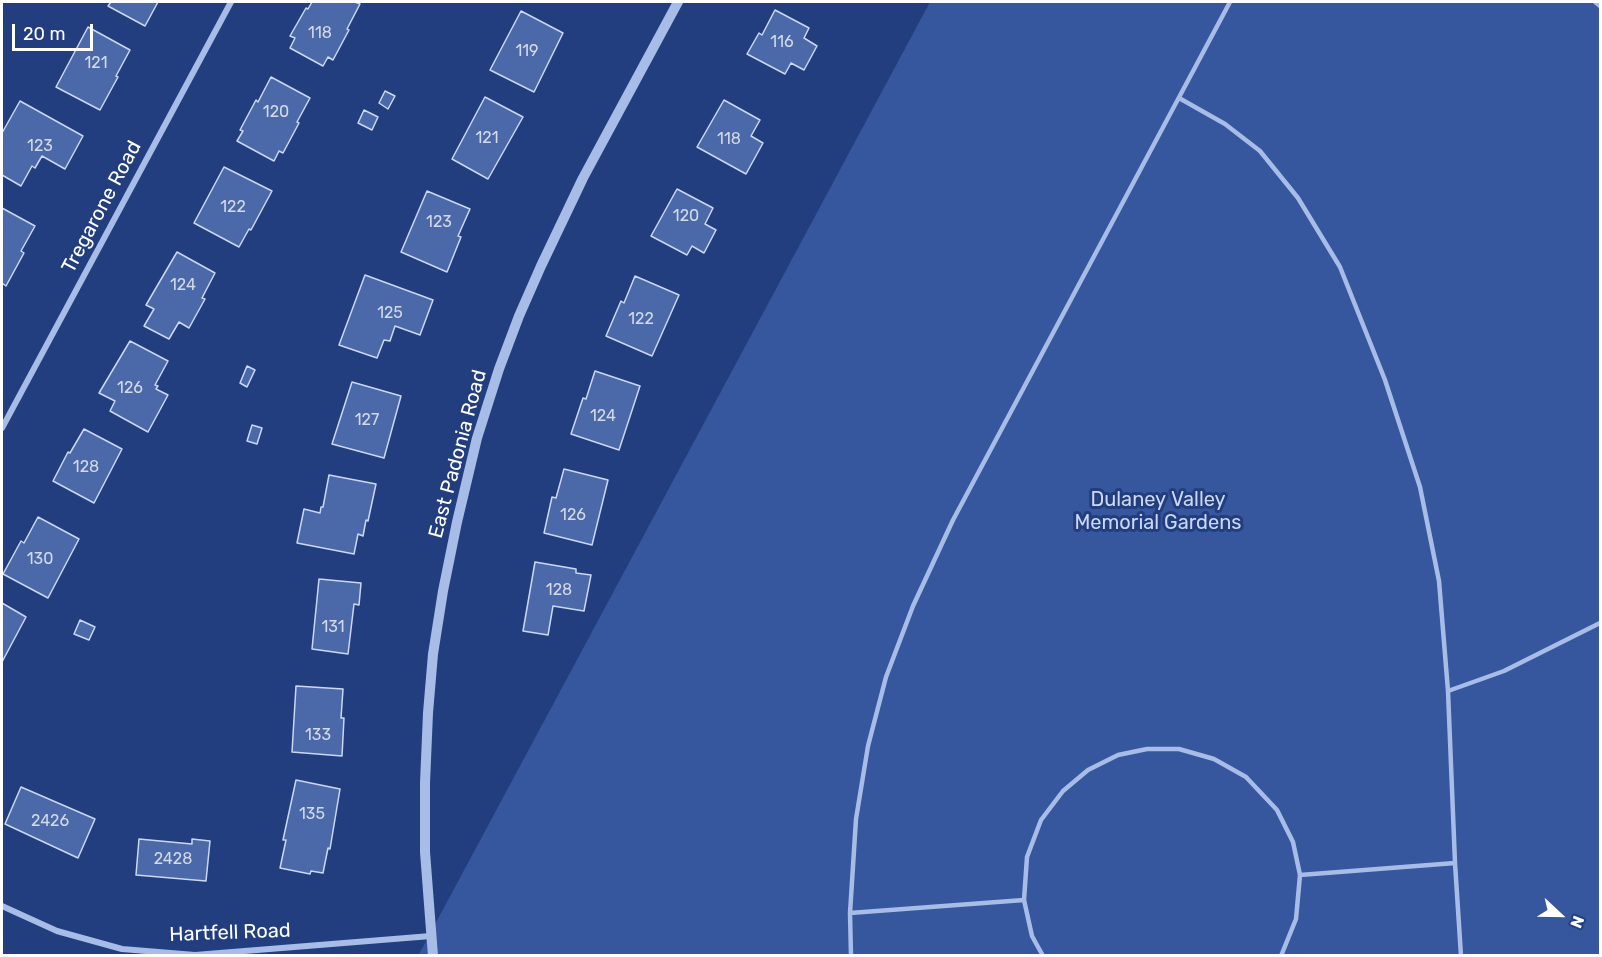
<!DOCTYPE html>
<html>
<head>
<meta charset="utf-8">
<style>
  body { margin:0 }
  #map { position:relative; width:1602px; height:957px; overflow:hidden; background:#223e7f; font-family:Rubik,sans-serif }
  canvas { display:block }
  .frame { position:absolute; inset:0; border:3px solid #fff; pointer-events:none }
  .north { position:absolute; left:1530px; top:885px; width:60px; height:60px; -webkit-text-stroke:4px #223e7f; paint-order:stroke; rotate:112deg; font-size:16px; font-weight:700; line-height:24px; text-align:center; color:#fff }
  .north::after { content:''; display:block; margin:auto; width:21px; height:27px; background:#fff; clip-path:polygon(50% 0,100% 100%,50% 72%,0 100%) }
  .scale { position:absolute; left:12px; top:24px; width:81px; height:27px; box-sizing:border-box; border:3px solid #fff; border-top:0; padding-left:8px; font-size:18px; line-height:21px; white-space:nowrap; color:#fff; -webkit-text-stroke:4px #223e7f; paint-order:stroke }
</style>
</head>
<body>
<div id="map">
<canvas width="1602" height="957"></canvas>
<div class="frame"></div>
<div class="north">N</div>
<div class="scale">20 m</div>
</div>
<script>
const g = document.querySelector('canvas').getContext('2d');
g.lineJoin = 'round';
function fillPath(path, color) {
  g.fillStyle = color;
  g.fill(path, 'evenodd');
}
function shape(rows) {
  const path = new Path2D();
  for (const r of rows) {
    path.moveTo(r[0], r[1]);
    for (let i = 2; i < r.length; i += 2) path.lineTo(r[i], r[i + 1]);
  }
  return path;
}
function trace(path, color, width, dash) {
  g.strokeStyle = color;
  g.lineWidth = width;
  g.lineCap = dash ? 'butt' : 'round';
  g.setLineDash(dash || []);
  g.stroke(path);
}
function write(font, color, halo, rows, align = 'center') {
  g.font = font + ' Rubik,sans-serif';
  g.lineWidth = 6;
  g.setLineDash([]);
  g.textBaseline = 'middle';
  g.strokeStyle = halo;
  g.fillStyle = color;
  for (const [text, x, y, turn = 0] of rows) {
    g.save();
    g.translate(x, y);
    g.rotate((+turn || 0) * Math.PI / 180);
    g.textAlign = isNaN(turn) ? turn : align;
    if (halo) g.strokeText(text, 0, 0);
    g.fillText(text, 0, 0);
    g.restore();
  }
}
fillPath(shape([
  [930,2,1600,2,1600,955,418,956]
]), '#36569d');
const building = shape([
  [111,2,158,2,145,26,108,6,111,2],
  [312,2,355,2,360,4,347,29,349,30,333,60,328,57,323,66,290,48,295,38,290,36,306,8,308,9,312,2],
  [775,10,809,28,804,38,817,46,804,70,791,63,785,74,747,54,759,33,762,35,775,10],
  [521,11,563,33,534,92,490,70,521,11],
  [88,27,130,50,116,76,118,77,100,110,56,87,88,27],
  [271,77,310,98,297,122,299,123,283,153,279,151,274,161,237,141,243,131,240,130,256,100,258,102,271,77],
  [385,91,395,96,388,109,379,103,385,91],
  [485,97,523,117,488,179,452,159,485,97],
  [724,100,760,120,751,136,763,143,746,174,697,147,724,100],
  [20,101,83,136,65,169,42,156,35,168,32,166,21,186,2,175,2,133,20,101],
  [364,110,378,117,372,130,358,123,364,110],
  [224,167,272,191,251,230,249,229,239,247,194,223,224,167],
  [677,189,713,208,705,224,716,230,704,253,692,246,687,255,651,236,677,189],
  [427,191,470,209,458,236,461,237,447,272,401,252,427,191],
  [2,208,35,226,21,251,24,253,6,286,2,283,2,208],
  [177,252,215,273,202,298,205,299,189,328,179,322,169,339,144,326,154,309,146,305,177,252],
  [365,275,433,300,420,335,395,326,390,341,384,340,377,358,339,345,365,275],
  [635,276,679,295,652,356,606,336,621,301,624,303,635,276],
  [130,341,168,361,155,385,158,386,156,389,168,395,148,432,110,411,115,401,99,393,130,341],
  [247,366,255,370,247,387,240,383,247,366],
  [595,371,640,386,619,450,571,434,583,398,586,399,595,371],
  [352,382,401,396,384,458,332,444,352,382],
  [252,425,262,428,257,444,247,441,252,425],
  [84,429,122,449,94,503,53,481,68,452,70,453,84,429],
  [564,469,608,480,592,545,544,533,552,497,556,498,564,469],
  [329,475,376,484,368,521,366,520,363,536,358,534,354,554,297,543,304,509,320,513,321,507,323,507,329,475],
  [38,517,79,539,48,598,3,574,21,541,24,543,38,517],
  [535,562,576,569,576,573,591,575,584,611,553,606,548,635,523,631,535,562],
  [319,579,361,583,359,605,354,604,348,654,312,649,319,579],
  [2,603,26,617,2,662,2,603],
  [80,620,95,627,89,640,74,634,80,620],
  [296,686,343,689,341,718,344,718,342,756,292,752,296,686],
  [296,780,340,789,330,849,328,848,323,873,311,871,310,874,280,868,286,840,283,840,296,780],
  [21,787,95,819,78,858,5,824,21,787],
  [139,839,192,844,192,839,210,841,206,881,136,875,139,839]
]);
fillPath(building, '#4b68a8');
trace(building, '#cbd8f5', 1.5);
trace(shape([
  [1595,2,1600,6],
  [1179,98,1225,124,1260,151,1298,198,1340,267,1385,380,1420,487,1439,581,1448,691,1455,863,1461,956],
  [1448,691,1504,671,1600,623],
  [1300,875,1455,863],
  [850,913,1024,900],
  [851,956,850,913,856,819,868,746,886,677,913,606,953,520,1230,2],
  [1043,956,1032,936,1024,900,1027,857,1041,820,1063,791,1088,770,1118,755,1147,749,1179,749,1214,759,1246,777,1277,810,1293,842,1300,875,1296,919,1281,956]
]), '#a7bce7', 4.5);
trace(shape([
  [2,428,231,2],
  [2,906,57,931,122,949,195,955,431,936]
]), '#a7bce7', 6);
trace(shape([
  [433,956,425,852,425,783,428,713,433,654,443,591,457,522,477,438,499,369,519,316,541,266,583,178,678,2]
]), '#a7bce7', 10);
write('16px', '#d2d9e9', null, [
  ["118",320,33],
  ["116",782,42],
  ["119",527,51],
  ["121",96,63],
  ["120",276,112],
  ["121",487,138],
  ["118",729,139],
  ["123",40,146],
  ["122",233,207],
  ["120",686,216],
  ["123",439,222],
  ["124",183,285],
  ["125",390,313],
  ["122",641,319],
  ["126",130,388],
  ["124",603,416],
  ["127",367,420],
  ["128",86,467],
  ["126",573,515],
  ["130",40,559],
  ["128",559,590],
  ["131",333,627],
  ["133",318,735],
  ["135",312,814],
  ["2426",50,821],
  ["2428",173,859]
]);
write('20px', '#fff', '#223e7f', [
  ["Tregarone Road",102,207,-62],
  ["East Padonia Road",458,454,-75],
  ["Hartfell Road",230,933,-2]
]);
write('20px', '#cbd8f5', '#223e7f', [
  ["Dulaney Valley",1158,500],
  ["Memorial Gardens",1158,523]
]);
</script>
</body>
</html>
